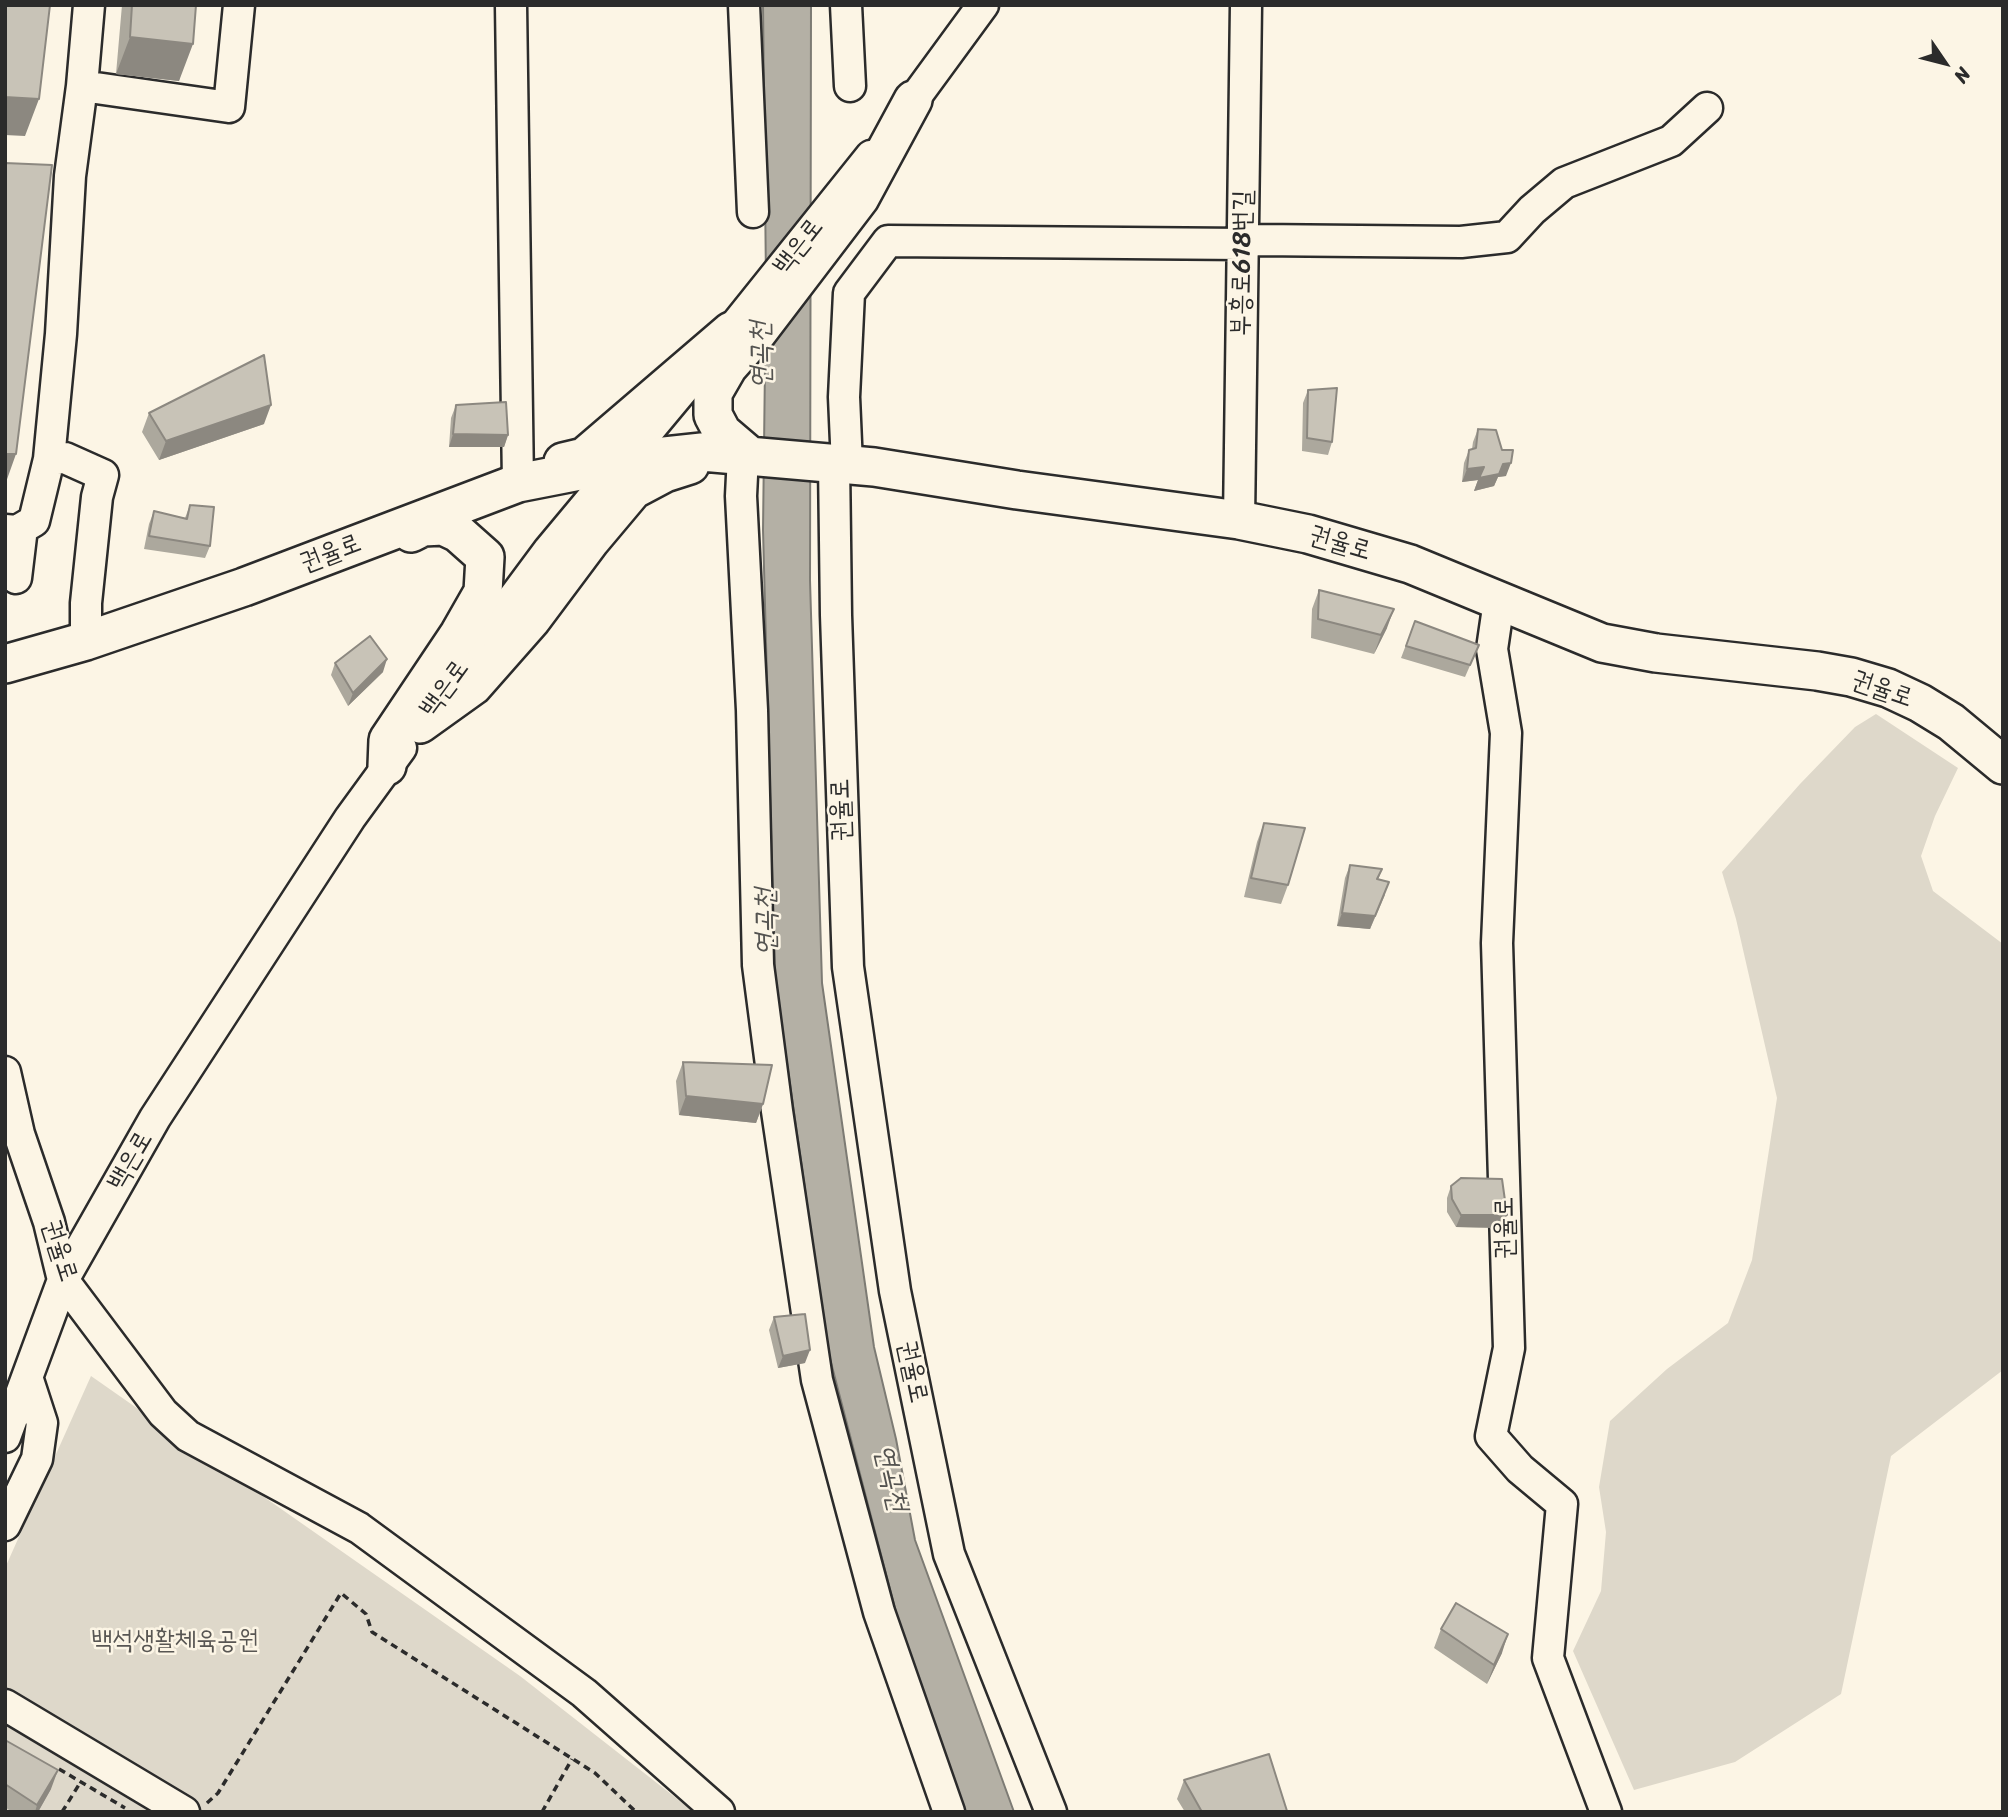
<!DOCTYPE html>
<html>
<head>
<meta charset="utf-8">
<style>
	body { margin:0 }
	#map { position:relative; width:2008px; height:1817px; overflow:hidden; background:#fcf5e5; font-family:Sriracha,sans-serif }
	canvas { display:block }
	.frame { position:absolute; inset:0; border:7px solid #2b2b2b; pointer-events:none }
	.north { position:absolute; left:1910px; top:28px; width:70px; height:70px; -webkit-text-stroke:5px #fcf5e5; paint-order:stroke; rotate:125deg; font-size:19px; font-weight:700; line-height:28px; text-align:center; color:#2b2b2b }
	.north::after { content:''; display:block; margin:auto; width:24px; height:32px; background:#2b2b2b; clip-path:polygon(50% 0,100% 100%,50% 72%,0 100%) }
</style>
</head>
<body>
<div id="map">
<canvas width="2008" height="1817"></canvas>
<div class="frame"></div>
<div class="north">N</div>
</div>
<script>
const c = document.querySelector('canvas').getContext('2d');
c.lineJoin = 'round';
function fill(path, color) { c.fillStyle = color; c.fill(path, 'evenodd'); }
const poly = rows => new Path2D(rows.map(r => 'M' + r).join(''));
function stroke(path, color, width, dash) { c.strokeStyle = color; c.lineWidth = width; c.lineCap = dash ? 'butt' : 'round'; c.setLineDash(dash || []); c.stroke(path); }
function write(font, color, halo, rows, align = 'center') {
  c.font = font + ' Sriracha,"Poor Story",sans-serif'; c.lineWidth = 5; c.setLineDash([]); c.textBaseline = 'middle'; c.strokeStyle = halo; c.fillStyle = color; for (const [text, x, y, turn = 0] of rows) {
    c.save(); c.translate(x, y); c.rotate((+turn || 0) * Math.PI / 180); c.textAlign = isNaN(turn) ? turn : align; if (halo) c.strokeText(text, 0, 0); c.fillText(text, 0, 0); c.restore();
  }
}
fill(poly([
	[1876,714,1958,768,1935,816,1921,856,1933,891,2003,944,2003,1370,1891,1456,1841,1694,1735,1762,1634,1790,1573,1651,1601,1591,1606,1532,1599,1487,1610,1421,1667,1369,1728,1323,1752,1260,1777,1098,1736,919,1722,872,1800,784,1855,727],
	[91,1376,520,1676,694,1812,5,1812,5,1568]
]), '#ded8ca');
const water = poly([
	[763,5,811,5,810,580,822,983,874,1347,896,1439,915,1540,1014,1812,964,1812,911,1670,828,1351,775,979,763,530,766,282,763,5]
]);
fill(water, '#b4b0a5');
stroke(water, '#7d7b74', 2);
const minor = poly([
	[511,5,518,483],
	[744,5,753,212],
	[846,5,850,86],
	[82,86,229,107,239,5],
	[901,117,983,5],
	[718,347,871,156],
	[743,455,741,496,752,710,758,965,777,1111,817,1380,879,1612,949,1812],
	[49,459,65,458,103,475,97,497,86,603,86,641],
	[834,463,836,615,848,967,895,1291,949,1554,1051,1812],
	[847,465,844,397,849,293,888,241,1244,244,1257,240,1461,242,1507,237,1532,210,1564,183,1671,141,1707,108],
	[1239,520,1246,5],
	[5,530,17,531,34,521,49,459,61,334,70,176,82,86,89,5],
	[16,578,22,528],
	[1499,601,1492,649,1506,733,1497,943,1509,1348,1491,1436,1520,1469,1562,1504,1548,1658,1606,1812],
	[431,709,549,550,684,388],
	[5,1072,19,1134,49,1222,63,1280,163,1413,188,1436,359,1528,584,1693,719,1812],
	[5,1437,63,1280,155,1118,350,818,401,748],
	[5,1525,37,1459,42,1423,28,1380],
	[5,1705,184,1812]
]);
const major = poly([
	[749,455,722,432,713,415,713,393,728,367,751,341,860,198,913,100],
	[563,462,584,457,731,331],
	[5,664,86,641,244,587,518,483,646,458,702,452,874,467,1017,490,1239,520,1308,534,1410,564,1602,643,1656,653,1817,671,1851,677,1888,688,1920,703,1951,722,2003,765],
	[420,724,473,686,532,619,591,540,633,490,665,473,690,465],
	[387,766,388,740,459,634,483,592,485,557,458,533,443,526,423,527,411,533]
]);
stroke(minor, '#2b2b2b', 35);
stroke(major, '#2b2b2b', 42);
stroke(poly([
	[59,1769,125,1808],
	[207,1803,218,1793,341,1593,366,1614,372,1632,595,1773,636,1812],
	[62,1812,80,1783],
	[542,1812,572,1759]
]), '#2b2b2b', 3.5, [7, 5]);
stroke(minor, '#fcf5e5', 30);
stroke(major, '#fcf5e5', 37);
fill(poly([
	[122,5,196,5,179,81,116,74],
	[1308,390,1332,442,1328,455,1302,451,1303,403],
	[456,405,508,435,504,447,449,447,451,418],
	[149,413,264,424,159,460,142,432],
	[1478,429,1506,476,1498,477,1494,486,1474,491,1478,480,1462,482,1464,463,1469,450,1472,449,1473,442],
	[190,505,210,546,205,558,144,549,149,524,154,511,185,518],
	[1319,590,1387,628,1374,654,1311,638,1312,609],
	[1415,621,1479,645,1465,677,1401,658],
	[335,663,383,672,348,706,331,675],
	[1264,823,1288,885,1281,904,1244,897,1257,842],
	[1350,865,1382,869,1378,880,1385,895,1370,929,1337,926,1345,878],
	[683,1062,763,1104,756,1123,679,1115,676,1081],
	[1451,1186,1502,1228,1456,1227,1447,1212,1447,1198],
	[774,1317,805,1363,778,1368,769,1330],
	[1441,1629,1502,1653,1487,1684,1434,1648],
	[5,1740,51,1789,38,1812,12,1812,5,1807],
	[1184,1780,1287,1811,1286,1812,1185,1812,1177,1799]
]), '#aca89d');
fill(poly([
	[130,37,193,44,179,81,116,74],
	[5,97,39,99,25,136,5,135],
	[271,405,264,424,159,460,166,441],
	[453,434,508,435,504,447,449,447],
	[5,454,16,454,5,485],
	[1511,463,1506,476,1498,477,1494,486,1474,491,1478,480,1462,482,1467,469],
	[1394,609,1387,628,1374,654,1381,635],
	[387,659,383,672,348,706,353,693],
	[1389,882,1370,929,1337,926,1342,913],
	[686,1096,763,1104,756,1123,679,1115],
	[1461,1215,1507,1215,1502,1228,1456,1227],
	[810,1350,805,1363,778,1368,783,1356],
	[1508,1634,1502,1653,1487,1684,1494,1665],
	[58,1770,51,1789,38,1812,35,1812,37,1805]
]), '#8c8880');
const building = poly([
	[5,5,50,5,39,99,5,97,5,5],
	[132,5,196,5,193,44,130,37,132,5],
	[5,163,52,165,16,454,5,454,5,163],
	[264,355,271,405,166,441,149,413,264,355],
	[1337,388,1332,442,1307,438,1308,390,1337,388],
	[506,402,508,435,453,434,456,405,506,402],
	[1478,429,1496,430,1502,450,1513,450,1511,463,1503,464,1499,474,1479,478,1484,467,1467,469,1469,450,1476,448,1478,429],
	[190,505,214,507,210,546,149,536,154,511,187,519,190,505],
	[1319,590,1394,609,1381,635,1318,619,1319,590],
	[1415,621,1479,645,1470,665,1406,646,1415,621],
	[370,636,387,659,353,693,335,663,370,636],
	[1264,823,1305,828,1288,885,1251,878,1264,823],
	[1350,865,1382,869,1377,879,1389,882,1375,916,1342,913,1350,865],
	[683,1062,772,1065,763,1104,686,1096,683,1062],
	[1461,1178,1502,1179,1507,1215,1461,1215,1452,1199,1451,1186,1461,1178],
	[805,1314,810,1350,783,1356,774,1317,805,1314],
	[1456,1603,1508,1634,1494,1665,1441,1629,1456,1603],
	[5,1740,58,1770,37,1805,5,1784,5,1740],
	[1269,1754,1287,1811,1283,1812,1202,1812,1184,1780,1269,1754]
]);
fill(building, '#c8c3b7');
stroke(building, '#8c8880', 2);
write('26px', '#2b2b2b', '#fcf5e5', [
	["백은로",799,247,-52],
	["부흥로618번길",1243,263,-89],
	["권율로",1340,544,16],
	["권율로",331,554,-21],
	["백은로",445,689,-54],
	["권율로",1882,690,19],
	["권율로",842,810,-92],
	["백은로",131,1161,-60],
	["권율로",1506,1228,-91],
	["권율로",59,1251,72],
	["권율로",912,1372,78]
]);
write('26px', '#585653', '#fcf5e5', [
	["백석생활체육공원",175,1641]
]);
write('italic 28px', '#545350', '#fcf5e5', [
	["연곡천",762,355,-91],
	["연곡천",767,922,-91],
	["연곡천",890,1478,77]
]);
</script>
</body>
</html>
